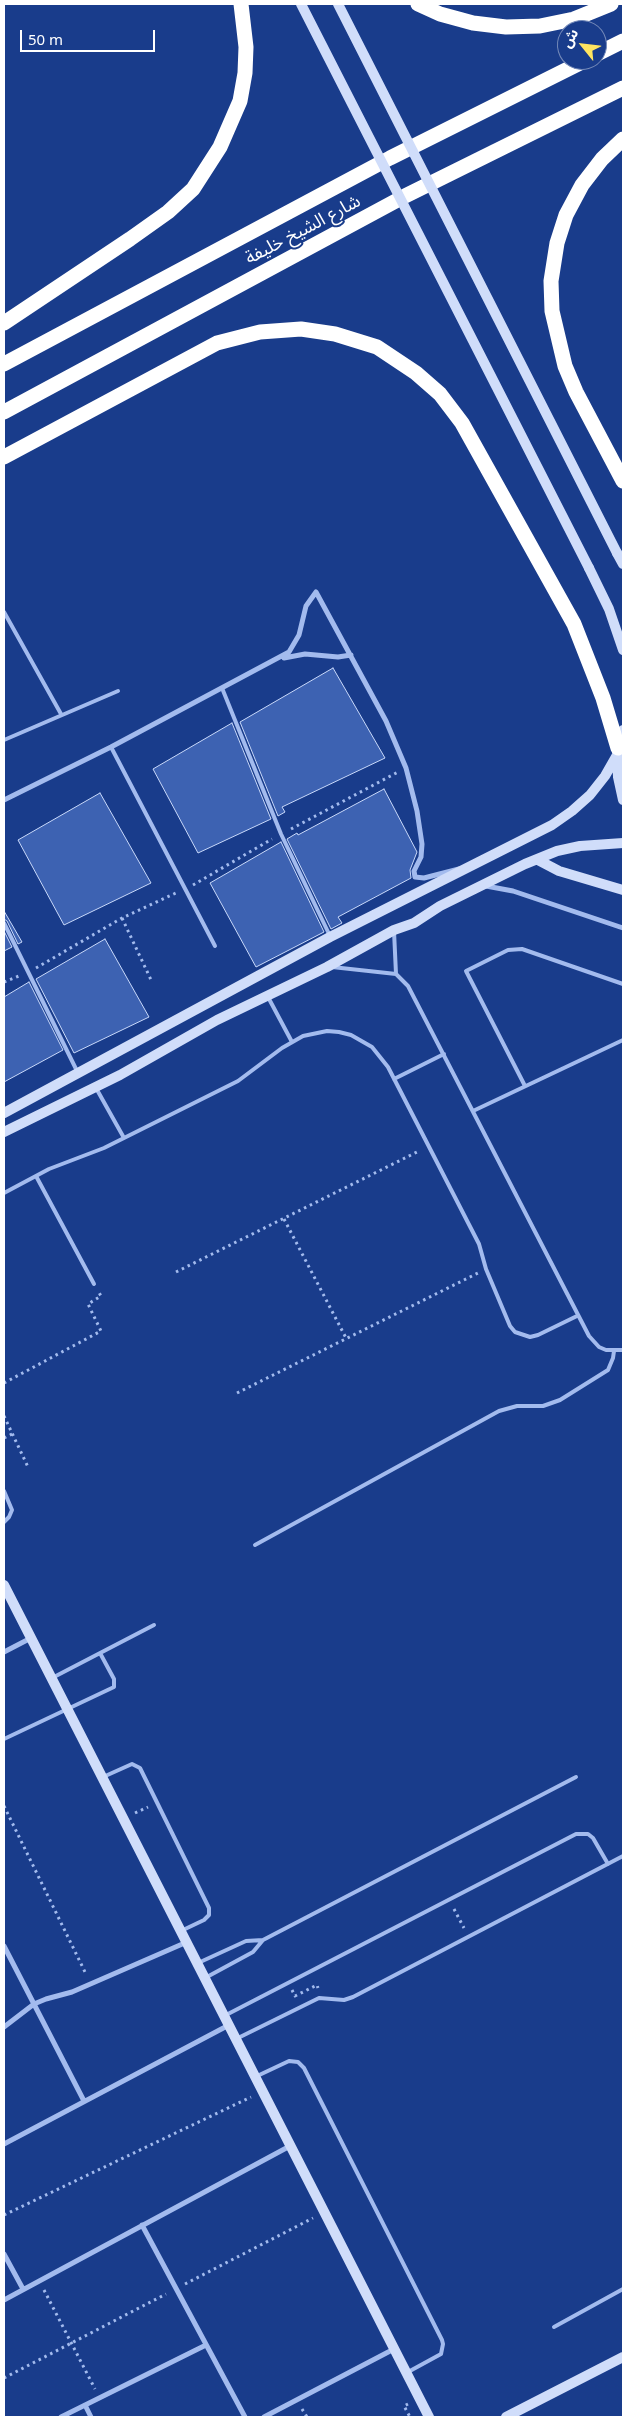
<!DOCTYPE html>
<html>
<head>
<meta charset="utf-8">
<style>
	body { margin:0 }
	#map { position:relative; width:627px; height:2421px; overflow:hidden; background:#193c8b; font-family:"Noto Sans","Noto Sans Arabic",sans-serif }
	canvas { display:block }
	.frame { position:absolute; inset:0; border:5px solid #fff; pointer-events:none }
	.north { position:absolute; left:557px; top:20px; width:50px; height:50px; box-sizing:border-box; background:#193c8b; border:1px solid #758ab9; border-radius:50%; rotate:299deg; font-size:14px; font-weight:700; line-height:20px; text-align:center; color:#fff }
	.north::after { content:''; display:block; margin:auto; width:18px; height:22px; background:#ffe560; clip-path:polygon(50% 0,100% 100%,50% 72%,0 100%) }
	.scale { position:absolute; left:20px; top:30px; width:135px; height:22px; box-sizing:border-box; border:2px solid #fff; border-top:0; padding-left:6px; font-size:15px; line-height:18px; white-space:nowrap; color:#fff; -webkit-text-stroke:4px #193c8b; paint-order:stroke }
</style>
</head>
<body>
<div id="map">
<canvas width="627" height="2421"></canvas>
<div class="frame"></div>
<div class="north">ش</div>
<div class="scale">50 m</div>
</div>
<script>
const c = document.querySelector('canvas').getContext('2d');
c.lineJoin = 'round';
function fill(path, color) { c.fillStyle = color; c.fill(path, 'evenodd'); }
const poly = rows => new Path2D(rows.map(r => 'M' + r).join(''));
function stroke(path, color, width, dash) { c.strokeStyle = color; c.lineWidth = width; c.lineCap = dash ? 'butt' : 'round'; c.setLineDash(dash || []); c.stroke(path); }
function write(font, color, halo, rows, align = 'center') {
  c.font = font + ' "Noto Sans","Noto Sans Arabic",sans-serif'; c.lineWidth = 4; c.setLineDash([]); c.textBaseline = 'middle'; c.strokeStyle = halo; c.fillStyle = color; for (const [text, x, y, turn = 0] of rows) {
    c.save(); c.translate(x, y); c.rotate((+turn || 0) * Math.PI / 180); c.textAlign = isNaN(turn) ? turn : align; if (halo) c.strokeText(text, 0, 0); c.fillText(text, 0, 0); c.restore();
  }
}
const building = poly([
	[333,668,385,758,282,807,285,812,278,816,240,722,333,668],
	[232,723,271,819,198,853,153,769,232,723],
	[384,789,417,852,410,870,411,878,338,917,342,923,331,929,287,839,297,833,298,835,384,789],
	[100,793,151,883,64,925,18,840,100,793],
	[281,842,324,932,256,967,210,883,281,842],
	[4,911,22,942,18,944,7,921,4,919,4,911],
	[4,931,12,947,4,951,4,931],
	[105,939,149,1017,74,1053,36,979,105,939],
	[29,982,63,1050,4,1082,4,997,29,982]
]);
fill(building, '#3d62b2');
stroke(building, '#c9d9fa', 1);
stroke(poly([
	[291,829,398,772],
	[193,885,272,839],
	[122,918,152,982],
	[36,968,122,918,176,893],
	[4,982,19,976],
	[284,1219,346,1338],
	[176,1272,419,1151],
	[4,1383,101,1331,88,1304,101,1296,98,1291],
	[237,1393,478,1273],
	[4,1416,28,1467],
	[4,1438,12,1434],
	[4,1806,86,1974],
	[135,1813,148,1807],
	[454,1909,464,1928],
	[292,1990,295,1996,317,1985,318,1988],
	[4,2215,251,2097],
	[185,2284,313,2218],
	[44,2290,95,2389],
	[4,2378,166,2294],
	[408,2404,404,2406,410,2417],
	[302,2409,307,2417]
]), '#a3bbee', 3, [2.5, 4]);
stroke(poly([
	[4,612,61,714],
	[222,688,281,834,330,936],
	[4,740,118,691],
	[111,747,215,946],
	[4,923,77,1071],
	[394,931,396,974],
	[332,967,396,974,408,986,589,1336,599,1347,606,1350,623,1350],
	[268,997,292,1042],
	[394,1079,444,1054],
	[525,1086,466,971,508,950,522,949,623,984],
	[96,1088,124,1138],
	[473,1111,623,1040],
	[36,1176,94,1284],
	[4,1193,49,1169,104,1148,238,1081,282,1048,303,1036,327,1031,339,1032,351,1035,372,1047,388,1067,479,1244,486,1269,510,1326,515,1332,530,1337,538,1335,577,1316],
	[4,1491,12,1510,9,1517,4,1522],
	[255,1545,499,1411,517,1406,543,1406,560,1400,608,1370,613,1358,614,1351],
	[52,1678,154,1625],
	[4,1739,114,1687,114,1679,100,1653],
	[103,1777,132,1764,140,1768,209,1908,209,1915,204,1920,183,1930],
	[198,1963,246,1941,263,1940],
	[205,1978,253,1952,263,1940,576,1777],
	[226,2015,576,1834,588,1834,593,1838,608,1864],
	[238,2038,319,1998,344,2000,353,1997,623,1856],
	[255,2077,289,2061,298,2062,304,2068,442,2340,443,2344,441,2354,408,2372],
	[554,2327,623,2289]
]), '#a3bbee', 4);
stroke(poly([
	[284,658,305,654,338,657,351,655],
	[4,800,111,747,289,652,299,635,306,606,316,592,386,721,406,768,417,811,422,844,421,857,414,871,415,877,424,878,459,869],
	[486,886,513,891,623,928],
	[4,1652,31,1638],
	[4,1946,84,2101],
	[4,2027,34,2004,46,1999,72,1992,187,1942],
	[4,2144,229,2025],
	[142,2225,245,2417],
	[4,2254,23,2289],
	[4,2300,290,2146],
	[85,2405,91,2417],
	[61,2417,206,2345],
	[264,2417,394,2349]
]), '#a3bbee', 5);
stroke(poly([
	[617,553,623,564],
	[589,568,609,609,623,650],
	[623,730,617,755,618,777,623,800],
	[538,860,559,871,623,890],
	[4,1113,330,937,552,825,572,811,590,795,605,776,617,755],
	[4,1132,120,1075,217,1020,327,967,394,930,414,923,440,906,525,864,557,851,580,846,623,843],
	[4,1585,429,2417],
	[506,2417,623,2357]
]), '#d0ddfa', 10);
stroke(poly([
	[418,4,440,14,473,23,506,27,540,26,574,19,611,4],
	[597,54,623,41],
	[623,139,602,159,582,185,566,215,557,243,551,281,552,311,565,366,576,392,623,481],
	[4,323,130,239,168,212,193,189,220,147,240,101,245,73,246,47,241,4],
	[4,364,390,158,586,60],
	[4,412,405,196,623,88],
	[4,457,217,343,260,332,301,329,335,334,377,347,416,373,440,394,462,423,574,624,603,698,618,748]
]), '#fff', 15);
stroke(poly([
	[301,4,589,568],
	[338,4,617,553]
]), '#d0ddfa', 10);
write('18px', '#fff', '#193c8b', [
	["شارع الشيخ خليفة",303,230,-28]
]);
</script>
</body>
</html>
